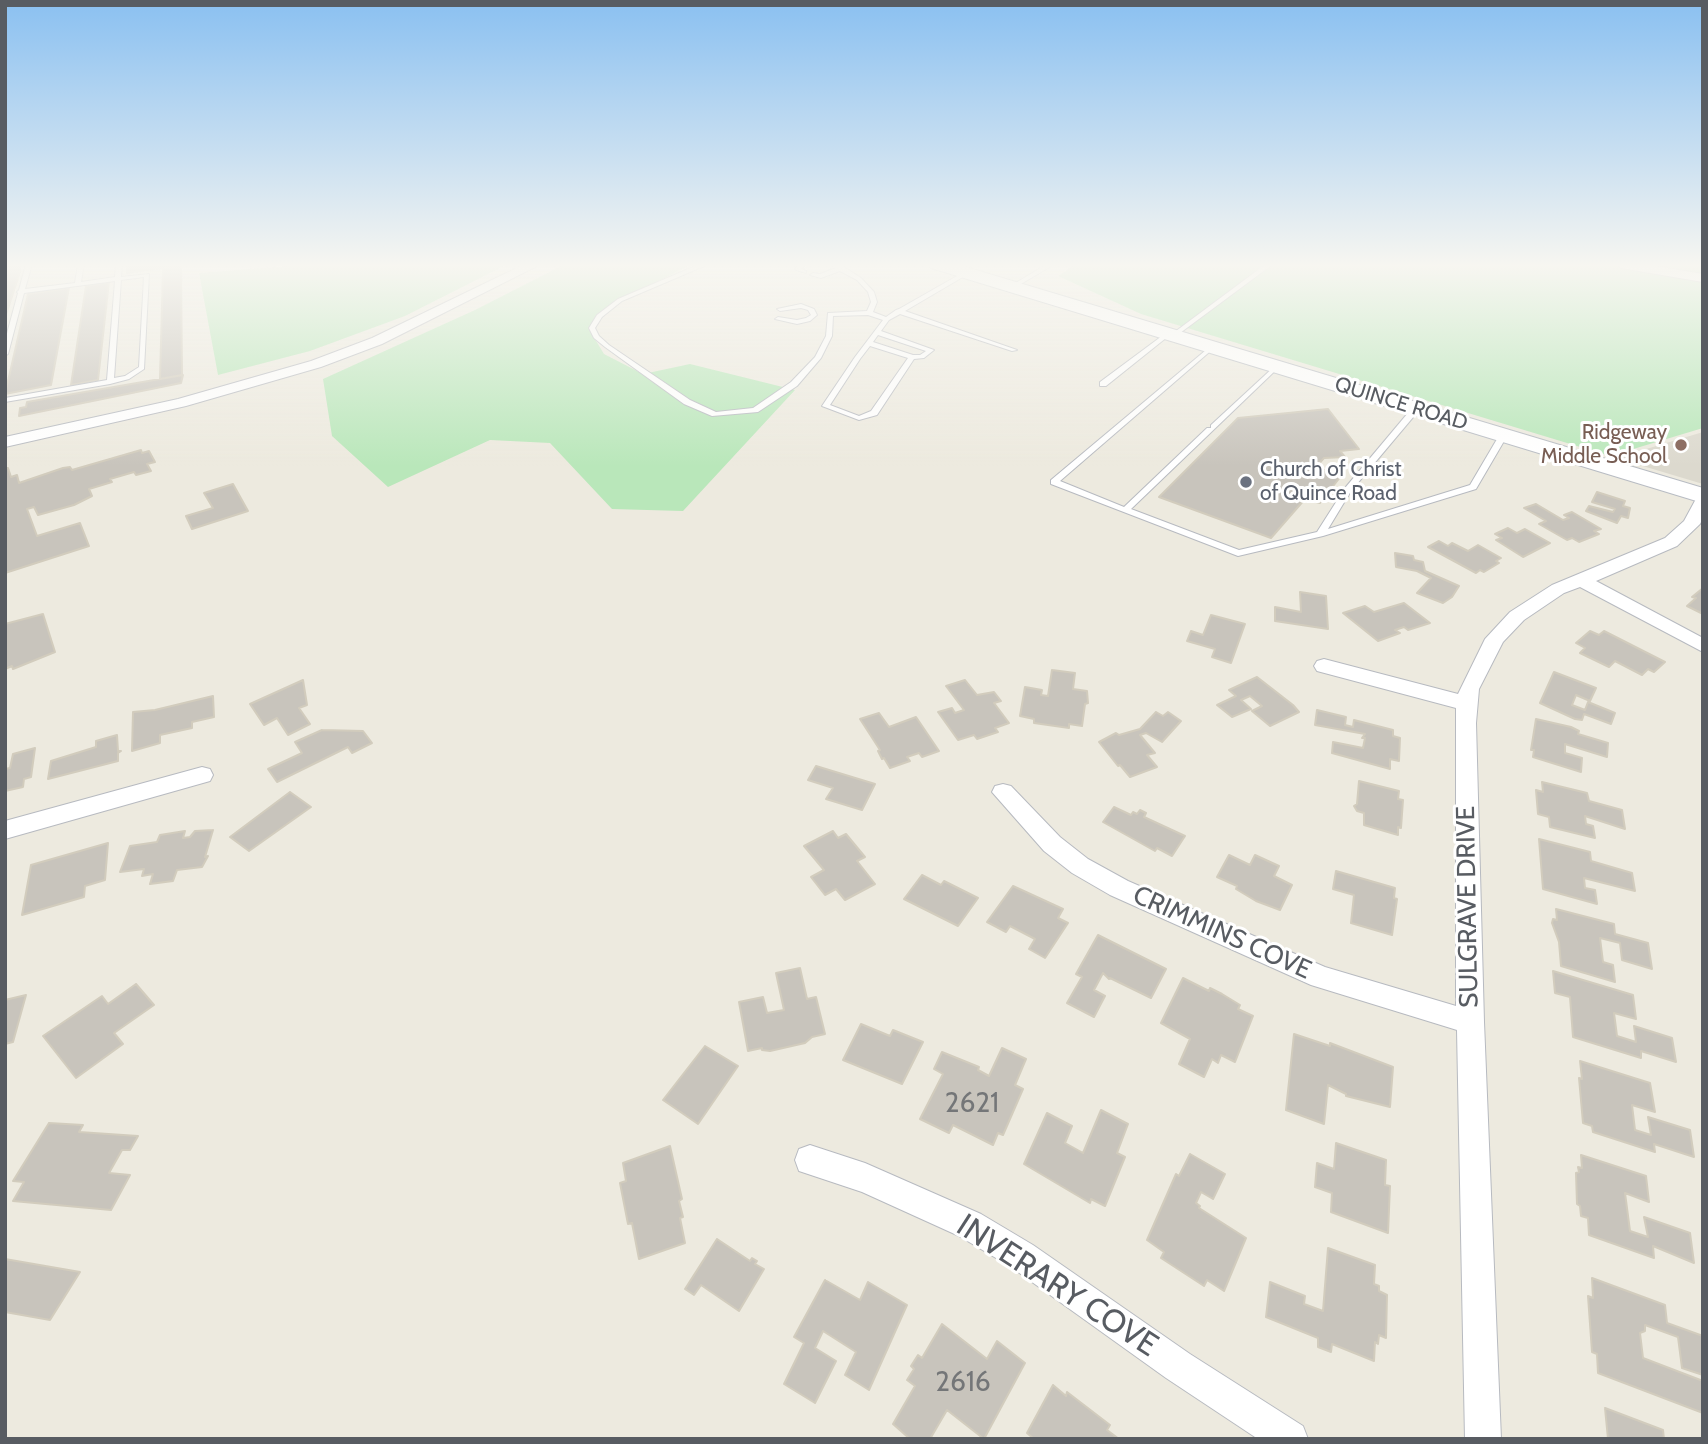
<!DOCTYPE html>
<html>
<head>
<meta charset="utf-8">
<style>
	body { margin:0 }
	#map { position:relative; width:1708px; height:1444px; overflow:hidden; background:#edeadf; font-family:Cabin,sans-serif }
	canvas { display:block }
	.frame { position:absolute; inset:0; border:7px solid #585c62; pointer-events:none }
</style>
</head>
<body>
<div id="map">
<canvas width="1708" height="1444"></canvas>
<div class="frame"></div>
</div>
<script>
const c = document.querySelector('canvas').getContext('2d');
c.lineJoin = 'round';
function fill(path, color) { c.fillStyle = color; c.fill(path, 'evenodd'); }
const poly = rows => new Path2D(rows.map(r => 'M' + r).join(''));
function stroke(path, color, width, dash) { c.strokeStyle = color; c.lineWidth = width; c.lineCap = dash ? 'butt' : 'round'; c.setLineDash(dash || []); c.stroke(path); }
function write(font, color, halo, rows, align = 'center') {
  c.font = font + ' Cabin,sans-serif'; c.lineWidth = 6; c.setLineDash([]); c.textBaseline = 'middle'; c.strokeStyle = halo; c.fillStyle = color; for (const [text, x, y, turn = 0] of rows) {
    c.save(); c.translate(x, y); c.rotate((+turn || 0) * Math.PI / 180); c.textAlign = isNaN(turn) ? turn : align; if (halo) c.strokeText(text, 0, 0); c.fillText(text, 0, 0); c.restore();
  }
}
fill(poly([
	[1703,432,1703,484,1616,458]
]), '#dcd9ce');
fill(poly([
	[313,264,508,264,405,316,310,351,218,375,199,273],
	[565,264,692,264,614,304,593,329,595,339,604,354,643,374,690,364,795,390,683,511,612,509,550,443,490,440,388,487,332,436,323,379,475,310],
	[1076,264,1703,264,1703,428,1610,456,1141,314,1058,276]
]), '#b9e7ba');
const building = poly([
	[9,264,20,264,20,272,5,318,5,274,9,264],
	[127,264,182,264,182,265,127,273,127,264],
	[181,265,182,375,160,379,163,268,181,265],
	[109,282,98,380,71,385,86,286,109,282],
	[69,288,51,385,5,394,28,294,69,288],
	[183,375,181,383,19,416,20,408,26,407,27,402,183,375],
	[1328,409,1359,449,1340,451,1345,457,1324,458,1316,467,1341,476,1320,503,1305,499,1271,538,1159,497,1238,418,1328,409],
	[141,450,142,453,149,451,155,462,147,464,151,471,136,475,134,472,110,479,112,482,89,489,92,496,74,505,38,515,34,507,27,509,37,536,80,523,89,546,5,573,5,468,8,468,11,477,17,475,19,483,63,468,70,467,72,470,141,450],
	[233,484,248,511,192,529,186,516,213,508,204,493,233,484],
	[1597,492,1625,501,1623,506,1630,508,1628,518,1621,516,1617,523,1586,511,1589,506,1613,512,1615,509,1592,502,1597,492],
	[1536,504,1563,520,1569,518,1564,515,1572,512,1601,529,1594,531,1599,534,1579,542,1572,538,1567,540,1539,524,1546,521,1524,508,1536,504],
	[1508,528,1517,533,1525,529,1550,543,1523,557,1496,540,1502,538,1495,534,1508,528],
	[1439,541,1448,546,1452,543,1468,551,1478,545,1501,558,1496,561,1499,563,1484,572,1480,570,1476,573,1428,547,1439,541],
	[1395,553,1413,556,1414,560,1423,562,1425,571,1459,586,1452,597,1443,603,1417,593,1431,578,1417,571,1396,567,1395,553],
	[1703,588,1703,614,1687,606,1696,598,1692,597,1703,588],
	[1300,592,1326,596,1328,629,1275,621,1275,607,1301,612,1300,592],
	[1404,603,1430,623,1408,630,1404,627,1395,630,1400,633,1378,641,1343,613,1365,606,1374,612,1404,603],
	[43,614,55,652,13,669,12,666,5,669,5,624,43,614],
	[1211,615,1245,624,1231,663,1212,657,1215,649,1187,641,1191,631,1203,635,1211,615],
	[1590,631,1599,635,1604,631,1665,662,1654,672,1648,669,1642,675,1615,661,1609,667,1580,653,1585,648,1576,643,1590,631],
	[1052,670,1075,673,1073,689,1087,691,1088,703,1085,704,1082,726,1069,724,1069,728,1034,723,1034,719,1020,716,1025,687,1042,690,1041,695,1048,696,1052,670],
	[1554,672,1596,688,1590,701,1576,695,1572,705,1585,710,1588,702,1615,713,1611,724,1584,714,1582,720,1575,719,1540,703,1554,672],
	[1257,677,1293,705,1299,712,1270,726,1252,711,1262,706,1250,696,1241,700,1251,709,1232,717,1217,705,1236,696,1229,690,1257,677],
	[303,680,307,705,299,708,310,724,288,735,277,718,264,725,250,704,303,680],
	[965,680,977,695,994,692,1001,701,994,703,1009,723,995,728,998,732,977,739,974,735,958,740,938,712,952,708,955,713,964,710,946,686,965,680],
	[213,696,214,717,192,722,192,728,160,735,160,743,132,751,133,712,155,710,213,696],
	[1317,710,1346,717,1345,725,1353,727,1354,720,1393,730,1393,736,1400,738,1399,761,1390,759,1390,769,1332,753,1333,742,1363,748,1365,738,1362,738,1365,734,1315,725,1317,710],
	[1156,712,1163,716,1168,712,1181,721,1162,742,1146,733,1140,735,1155,753,1147,755,1157,767,1130,777,1120,765,1118,766,1099,742,1116,733,1119,735,1140,729,1156,712],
	[879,713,889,727,916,717,939,751,922,757,919,753,907,757,910,761,890,768,884,758,882,759,878,751,880,750,860,719,879,713],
	[1536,719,1571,727,1579,731,1578,734,1608,743,1607,757,1565,744,1565,753,1582,758,1581,772,1533,757,1534,750,1531,750,1536,719],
	[322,730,363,731,372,743,352,753,348,747,277,782,268,769,302,753,295,742,322,730],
	[117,735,118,751,121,751,118,753,118,761,48,779,51,761,96,747,96,741,117,735],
	[35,748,31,777,24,779,23,787,5,791,5,769,10,768,13,754,35,748],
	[816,766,875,784,862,810,826,799,833,788,808,780,816,766],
	[1359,781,1399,791,1398,799,1403,800,1401,828,1398,827,1398,835,1364,825,1364,813,1357,811,1354,806,1357,804,1359,781],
	[1542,782,1587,793,1589,801,1622,810,1625,829,1585,816,1586,824,1593,826,1595,838,1550,827,1549,817,1538,814,1536,790,1543,792,1542,782],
	[290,792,311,807,249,851,230,837,290,792],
	[1114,807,1131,815,1133,812,1137,814,1140,810,1146,813,1144,817,1185,836,1172,856,1157,848,1155,851,1103,822,1114,807],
	[213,830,205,857,208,856,202,867,177,870,173,881,150,884,153,874,142,876,144,869,120,872,130,846,157,842,160,835,185,831,183,838,190,837,195,831,213,830],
	[833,831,838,838,846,834,865,857,857,861,875,884,845,900,836,889,825,895,811,877,824,870,804,846,833,831],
	[1539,839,1590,852,1591,861,1632,873,1635,891,1584,878,1585,888,1595,890,1597,904,1543,889,1539,839],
	[108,843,105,880,85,886,84,897,22,915,31,865,108,843],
	[1229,855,1250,865,1255,855,1279,866,1274,876,1292,885,1280,910,1256,901,1236,889,1237,886,1217,877,1229,855],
	[1336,871,1395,888,1394,898,1397,899,1392,935,1351,923,1354,895,1333,889,1336,871],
	[922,875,941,885,944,881,978,898,958,926,904,899,922,875],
	[1013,886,1063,909,1058,918,1068,923,1045,958,1029,949,1035,939,1010,926,1006,932,987,922,1013,886],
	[1556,909,1614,924,1615,934,1648,943,1652,969,1622,960,1620,943,1600,938,1603,962,1613,965,1615,982,1561,966,1559,942,1552,923,1553,919,1557,920,1556,909],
	[1098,935,1166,969,1151,998,1110,978,1109,979,1103,973,1094,990,1105,996,1094,1017,1067,1003,1082,977,1076,974,1098,935],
	[800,968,807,999,816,997,825,1034,812,1037,805,1043,770,1051,762,1050,762,1048,748,1051,739,1002,763,997,767,1013,784,1010,776,973,800,968],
	[1553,971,1633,995,1636,1019,1614,1013,1617,1036,1636,1042,1634,1026,1672,1038,1676,1062,1641,1051,1641,1058,1573,1037,1570,997,1555,993,1553,971],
	[1183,978,1209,991,1210,988,1222,994,1240,1005,1238,1009,1253,1016,1235,1062,1221,1055,1218,1063,1212,1059,1204,1077,1179,1064,1190,1039,1161,1023,1183,978],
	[136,984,154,1005,114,1033,123,1044,76,1078,43,1036,102,996,108,1004,136,984],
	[26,995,13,1042,5,1044,5,1000,26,995],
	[861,1024,890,1036,893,1030,923,1042,902,1084,843,1060,861,1024],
	[1294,1034,1330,1046,1330,1043,1393,1067,1390,1107,1346,1096,1346,1094,1328,1085,1324,1124,1286,1110,1294,1034],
	[705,1046,738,1066,698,1124,663,1100,705,1046],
	[1002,1048,1026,1059,1015,1085,1023,1089,1003,1135,998,1133,993,1145,953,1125,949,1133,920,1119,943,1074,934,1069,942,1052,979,1067,978,1070,989,1076,1002,1048],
	[1580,1061,1650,1083,1655,1112,1632,1105,1635,1130,1651,1135,1648,1117,1690,1130,1694,1157,1654,1144,1655,1152,1593,1132,1592,1126,1583,1123,1579,1078,1582,1079,1580,1061],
	[1101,1110,1128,1124,1117,1153,1125,1157,1105,1206,1091,1199,1090,1203,1024,1164,1047,1113,1072,1126,1065,1143,1083,1153,1101,1110],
	[49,1123,83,1125,79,1132,138,1136,130,1150,122,1150,109,1173,130,1175,111,1210,13,1201,24,1182,13,1181,49,1123],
	[1336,1143,1386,1160,1385,1185,1390,1186,1388,1233,1331,1212,1332,1193,1315,1187,1317,1163,1334,1169,1336,1143],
	[670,1146,682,1199,679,1201,683,1217,680,1218,685,1243,639,1259,632,1223,628,1224,620,1183,626,1181,623,1163,670,1146],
	[1190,1154,1225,1174,1213,1199,1201,1192,1196,1203,1200,1206,1199,1208,1246,1238,1224,1291,1207,1280,1204,1286,1161,1258,1164,1252,1147,1240,1176,1174,1179,1176,1190,1154],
	[1581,1155,1646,1176,1649,1202,1625,1193,1630,1231,1648,1237,1644,1217,1690,1233,1694,1263,1653,1246,1654,1258,1589,1235,1588,1218,1581,1216,1580,1206,1577,1204,1576,1173,1579,1172,1578,1167,1582,1168,1581,1155],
	[717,1239,750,1261,752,1258,757,1261,755,1264,764,1269,739,1311,701,1285,694,1295,685,1289,717,1239],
	[1328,1248,1375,1265,1374,1284,1379,1286,1379,1291,1387,1295,1386,1338,1379,1335,1378,1344,1375,1342,1374,1361,1332,1344,1331,1352,1318,1347,1318,1338,1266,1317,1270,1282,1305,1296,1304,1304,1323,1311,1328,1248],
	[5,1259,80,1272,50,1320,5,1312,5,1259],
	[1592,1278,1665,1305,1667,1323,1703,1336,1703,1375,1682,1368,1678,1337,1645,1325,1645,1331,1640,1333,1643,1358,1703,1381,1703,1413,1598,1373,1597,1354,1592,1352,1588,1296,1593,1298,1592,1278],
	[825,1280,860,1300,868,1282,907,1305,869,1390,845,1375,856,1352,823,1331,815,1348,836,1361,815,1403,784,1384,804,1343,794,1337,825,1280],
	[942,1324,987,1359,997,1341,1025,1363,984,1439,947,1410,930,1439,910,1439,893,1424,915,1386,907,1380,914,1369,911,1366,918,1355,922,1358,942,1324],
	[1053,1385,1066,1396,1067,1392,1110,1425,1107,1430,1119,1439,1034,1439,1027,1433,1053,1385],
	[1605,1408,1663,1430,1664,1439,1608,1439,1605,1408]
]);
fill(building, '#c8c4bc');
stroke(building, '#d2ccbd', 2);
const lane = poly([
	[26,264,32,264,25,289,75,283,78,264,84,264,81,282,115,277,116,264,122,264,121,277,149,274,144,369,129,379,110,384,5,402,5,398,107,380,115,281,24,293,8,354,5,356,5,341,18,293,17,292,19,290,26,264],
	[144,277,139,367,125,376,114,378,121,280,144,277],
	[700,264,709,264,622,301,602,317,595,328,599,336,609,345,690,400,716,412,753,408,791,382,815,357,826,336,828,313,867,311,871,302,868,292,857,280,840,271,821,278,810,275,813,273,820,274,836,268,830,264,838,264,844,267,861,278,874,292,877,302,873,312,886,317,896,310,899,309,964,272,968,272,968,274,905,311,1017,350,1012,351,900,314,889,320,881,331,934,350,924,358,914,359,877,415,859,420,822,406,855,357,883,320,868,315,833,316,832,336,821,358,797,386,758,412,712,416,684,404,605,347,594,338,589,328,597,315,618,299,700,264],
	[878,335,926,351,920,355,913,355,873,342,878,335],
	[870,346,908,358,871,411,859,416,830,405,860,359,870,346],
	[799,264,806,264,802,269,806,271,806,273,796,270,795,269,799,264],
	[1047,264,1055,264,1014,288,1009,287,1047,264],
	[1266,264,1273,264,1176,336,1172,336,1172,334,1266,264],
	[801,304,814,309,817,315,810,321,797,324,775,319,778,317,797,320,806,318,811,315,808,310,801,308,780,311,777,309,801,304],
	[1166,333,1171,334,1106,386,1100,386,1100,382,1166,333],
	[1212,345,1214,346,1214,348,1060,481,1124,507,1207,428,1211,428,1211,425,1276,365,1278,366,1278,368,1131,509,1239,550,1317,532,1345,488,1413,407,1420,409,1351,491,1328,529,1470,485,1500,434,1507,436,1476,489,1323,536,1238,556,1051,484,1051,480,1212,345]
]);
const street = poly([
	[525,264,541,264,382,344,321,367,186,406,5,447,5,437,178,399,311,361,372,338,525,264],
	[1615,264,1643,264,1703,274,1703,282,1621,268,1615,264],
	[1703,496,1703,518,1700,524,1677,546,1596,581,1703,638,1703,652,1580,587,1564,593,1524,620,1503,642,1479,689,1476,723,1484,1022,1501,1439,1465,1439,1457,1030,1311,985,1110,895,1072,873,1044,851,992,792,995,786,1003,784,1011,786,1060,837,1088,859,1128,881,1325,967,1456,1006,1456,708,1317,671,1314,666,1317,661,1324,659,1458,694,1485,639,1510,612,1552,585,1665,538,1684,521,1697,497,1703,496],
	[202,767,210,769,213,775,210,781,5,839,5,821,202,767],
	[810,1145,865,1163,981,1214,1033,1245,1190,1354,1303,1426,1308,1439,1258,1439,1166,1378,1011,1267,959,1236,862,1192,799,1171,795,1160,799,1149,810,1145]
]);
const secondary = poly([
	[929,264,956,264,1703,488,1703,503,931,268,929,264]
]);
stroke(lane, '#b7bac0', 2);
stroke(street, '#b7bac0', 2);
stroke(secondary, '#b8bcc3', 2);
fill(lane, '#fff');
fill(street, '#fff');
fill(secondary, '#fff');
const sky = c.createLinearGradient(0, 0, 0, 466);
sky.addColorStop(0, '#8ac0f1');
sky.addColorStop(0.57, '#f7f6f1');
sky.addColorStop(1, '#f7f6f100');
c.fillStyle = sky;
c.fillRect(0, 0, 1708, 466);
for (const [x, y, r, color] of [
	[1681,445,7,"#8d6e63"],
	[1246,482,7,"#6b7280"]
]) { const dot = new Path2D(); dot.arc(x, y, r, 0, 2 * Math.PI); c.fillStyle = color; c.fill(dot); stroke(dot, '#fff', 2.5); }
write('21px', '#585c62', '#fff', [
	["QUINCE ROAD",1401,404,17]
]);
write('21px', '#785e54', '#fff', [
	["Ridgeway",1667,433],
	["Middle School",1667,457]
], 'right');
write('21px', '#5b616d', '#fff', [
	["Church of Christ",1260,470],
	["of Quince Road",1260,494]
], 'left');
write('26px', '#585c62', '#fff', [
	["SULGRAVE DRIVE",1468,907,-91],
	["CRIMMINS COVE",1222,933,24]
]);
write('28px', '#747678', null, [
	["2621",972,1104],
	["2616",963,1383]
]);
write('32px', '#585c62', '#fff', [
	["INVERARY COVE",1057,1286,33]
]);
</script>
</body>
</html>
